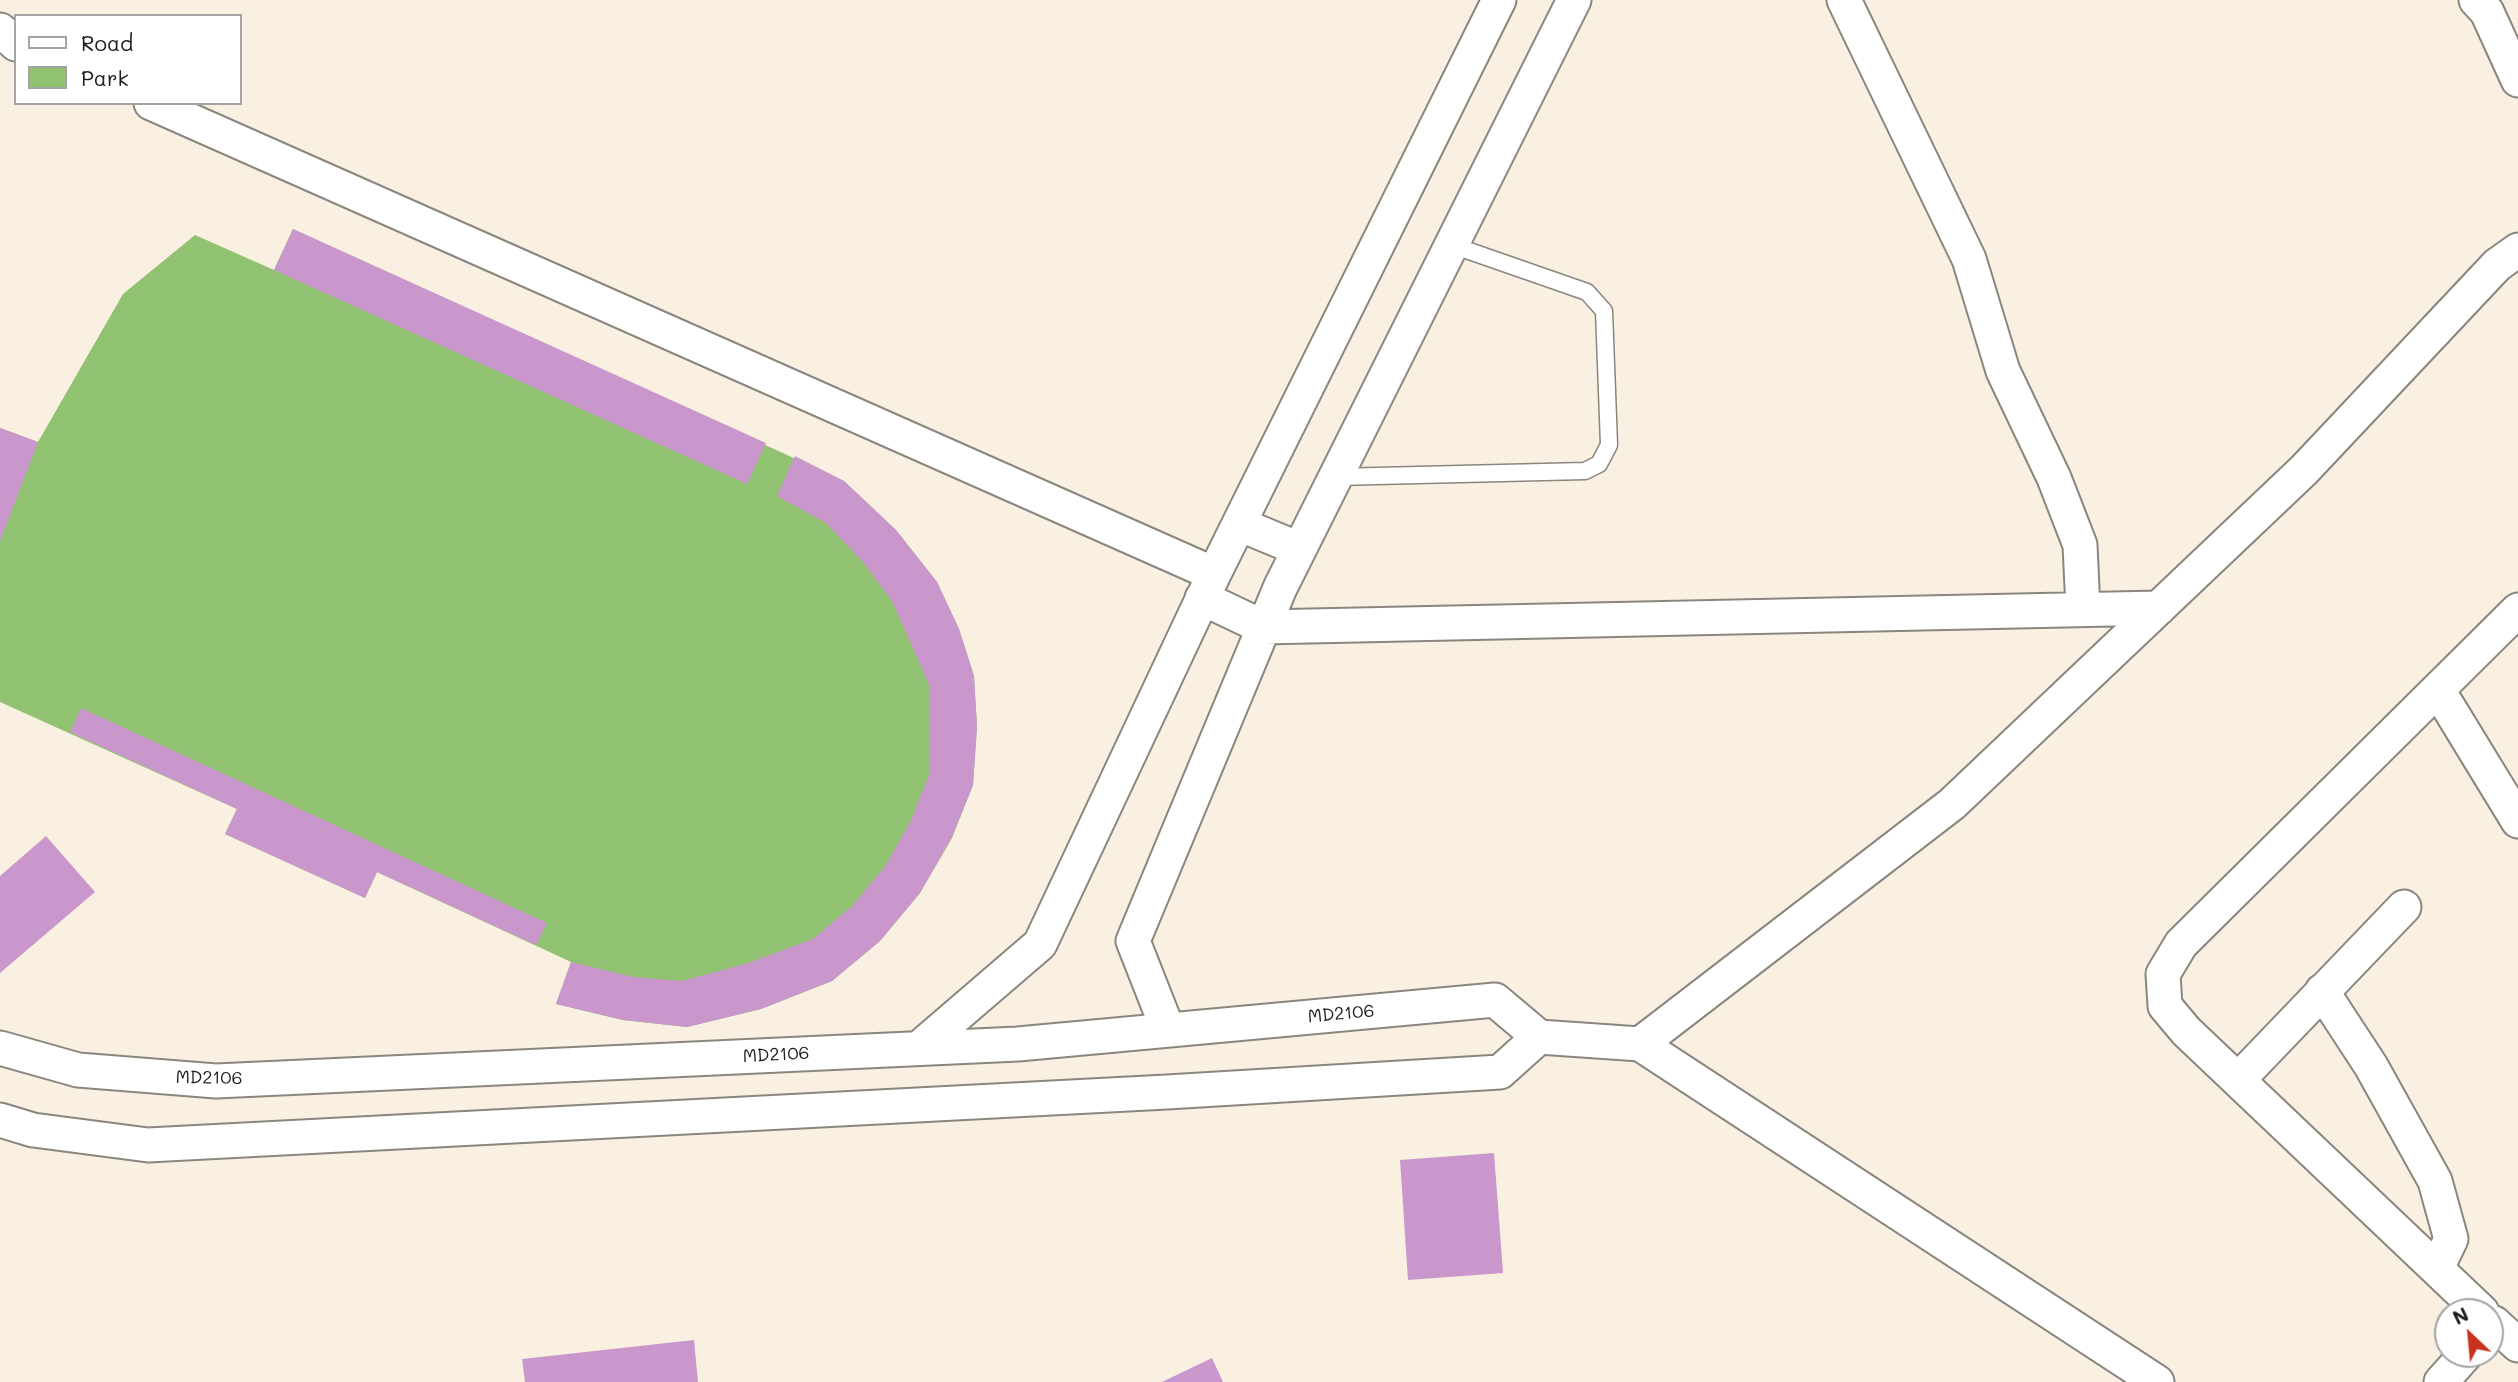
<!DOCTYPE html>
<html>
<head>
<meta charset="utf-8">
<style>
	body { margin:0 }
	#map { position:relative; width:2518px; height:1382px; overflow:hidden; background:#f9f0e1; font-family:Mali,sans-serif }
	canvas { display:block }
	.legend { position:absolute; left:14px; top:14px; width:228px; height:91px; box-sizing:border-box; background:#fff; border:2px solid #a4a4a4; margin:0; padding:9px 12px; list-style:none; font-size:21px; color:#1c1c1c }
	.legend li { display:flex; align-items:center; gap:14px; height:35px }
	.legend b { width:35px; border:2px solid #a4a4a4 }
	.north { position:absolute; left:2434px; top:1298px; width:70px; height:70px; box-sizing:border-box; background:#fff; border:2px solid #a4a4a4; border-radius:50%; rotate:334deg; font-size:19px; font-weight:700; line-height:28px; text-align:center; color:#1c1c1c }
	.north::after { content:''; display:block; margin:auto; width:24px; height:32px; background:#c8321e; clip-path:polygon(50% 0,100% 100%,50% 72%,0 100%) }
</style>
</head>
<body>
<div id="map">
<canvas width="2518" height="1382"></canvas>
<ul class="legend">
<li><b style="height:9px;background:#fff"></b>Road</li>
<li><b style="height:19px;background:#91c272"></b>Park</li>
</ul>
<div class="north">N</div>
</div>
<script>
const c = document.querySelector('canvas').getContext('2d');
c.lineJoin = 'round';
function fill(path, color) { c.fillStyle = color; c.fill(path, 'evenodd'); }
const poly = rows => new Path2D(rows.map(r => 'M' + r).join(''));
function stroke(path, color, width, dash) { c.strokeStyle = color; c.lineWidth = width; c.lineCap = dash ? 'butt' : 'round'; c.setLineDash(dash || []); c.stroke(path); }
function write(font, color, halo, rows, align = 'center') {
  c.font = font + ' Mali,sans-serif'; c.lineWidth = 5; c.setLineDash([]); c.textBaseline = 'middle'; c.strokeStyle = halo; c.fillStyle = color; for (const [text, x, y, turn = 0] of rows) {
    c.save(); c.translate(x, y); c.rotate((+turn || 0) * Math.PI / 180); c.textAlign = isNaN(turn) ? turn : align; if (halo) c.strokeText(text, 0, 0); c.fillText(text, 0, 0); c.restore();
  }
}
fill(poly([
	[293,229,844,481,896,530,937,582,959,629,974,676,977,727,973,785,952,838,920,893,880,941,832,981,761,1009,687,1027,623,1020,556,1004,571,962,377,872,365,898,225,834,237,809,0,702,0,428,38,442,123,294,195,235,274,270]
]), '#91c272');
fill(poly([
	[293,229,766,443,747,484,274,270],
	[0,428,38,442,0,541],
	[795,456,844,481,896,530,937,582,959,629,974,676,977,727,973,785,952,837,920,893,880,941,832,981,761,1009,687,1027,623,1020,556,1004,571,962,633,977,682,981,745,964,813,939,852,906,886,865,911,820,929,775,930,687,892,601,863,562,826,523,777,496],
	[81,708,547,923,536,945,377,872,365,898,225,834,237,809,70,732],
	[46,836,95,892,0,973,0,876],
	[1494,1153,1503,1273,1408,1280,1400,1160],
	[694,1340,698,1382,525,1382,522,1359],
	[1212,1358,1223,1382,1162,1382]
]), '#c997cb');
const service = poly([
	[1335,477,1585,471,1599,464,1609,445,1604,311,1587,292,1452,245]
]);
const minor = poly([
	[1844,0,1969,259,2003,371,2054,478,2080,545,2083,609],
	[2476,0,2487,12,2518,80],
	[0,30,16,44],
	[151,103,1214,574],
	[1239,524,1299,549],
	[1202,598,1263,627,2159,608],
	[2438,690,2518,821],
	[2322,991,2371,1066,2435,1181,2451,1239,2437,1268],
	[1168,1030,1133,941,1280,588,1574,0],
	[1640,1044,1952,804,2304,470,2497,265,2518,250],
	[0,1048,78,1070,216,1081,1018,1044,1495,1000,1539,1037],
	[919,1048,1040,944,1214,574,1499,0],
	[2238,1080,2404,907],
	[0,1120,33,1130,148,1145,1167,1092,1500,1072,1539,1037,1640,1044,2157,1382],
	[2482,1312,2186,1031,2165,1006,2163,974,2181,944,2518,610],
	[2494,1323,2518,1345],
	[2441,1382,2466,1354]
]);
stroke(service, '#8a867e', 19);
stroke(minor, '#8a867e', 37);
stroke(service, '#fff', 16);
stroke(minor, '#fff', 33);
write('18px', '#1c1c1c', '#fff', [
	["MD2106",1341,1014,-5],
	["MD2106",776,1055,-3],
	["MD2106",209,1078,1]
]);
</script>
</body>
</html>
